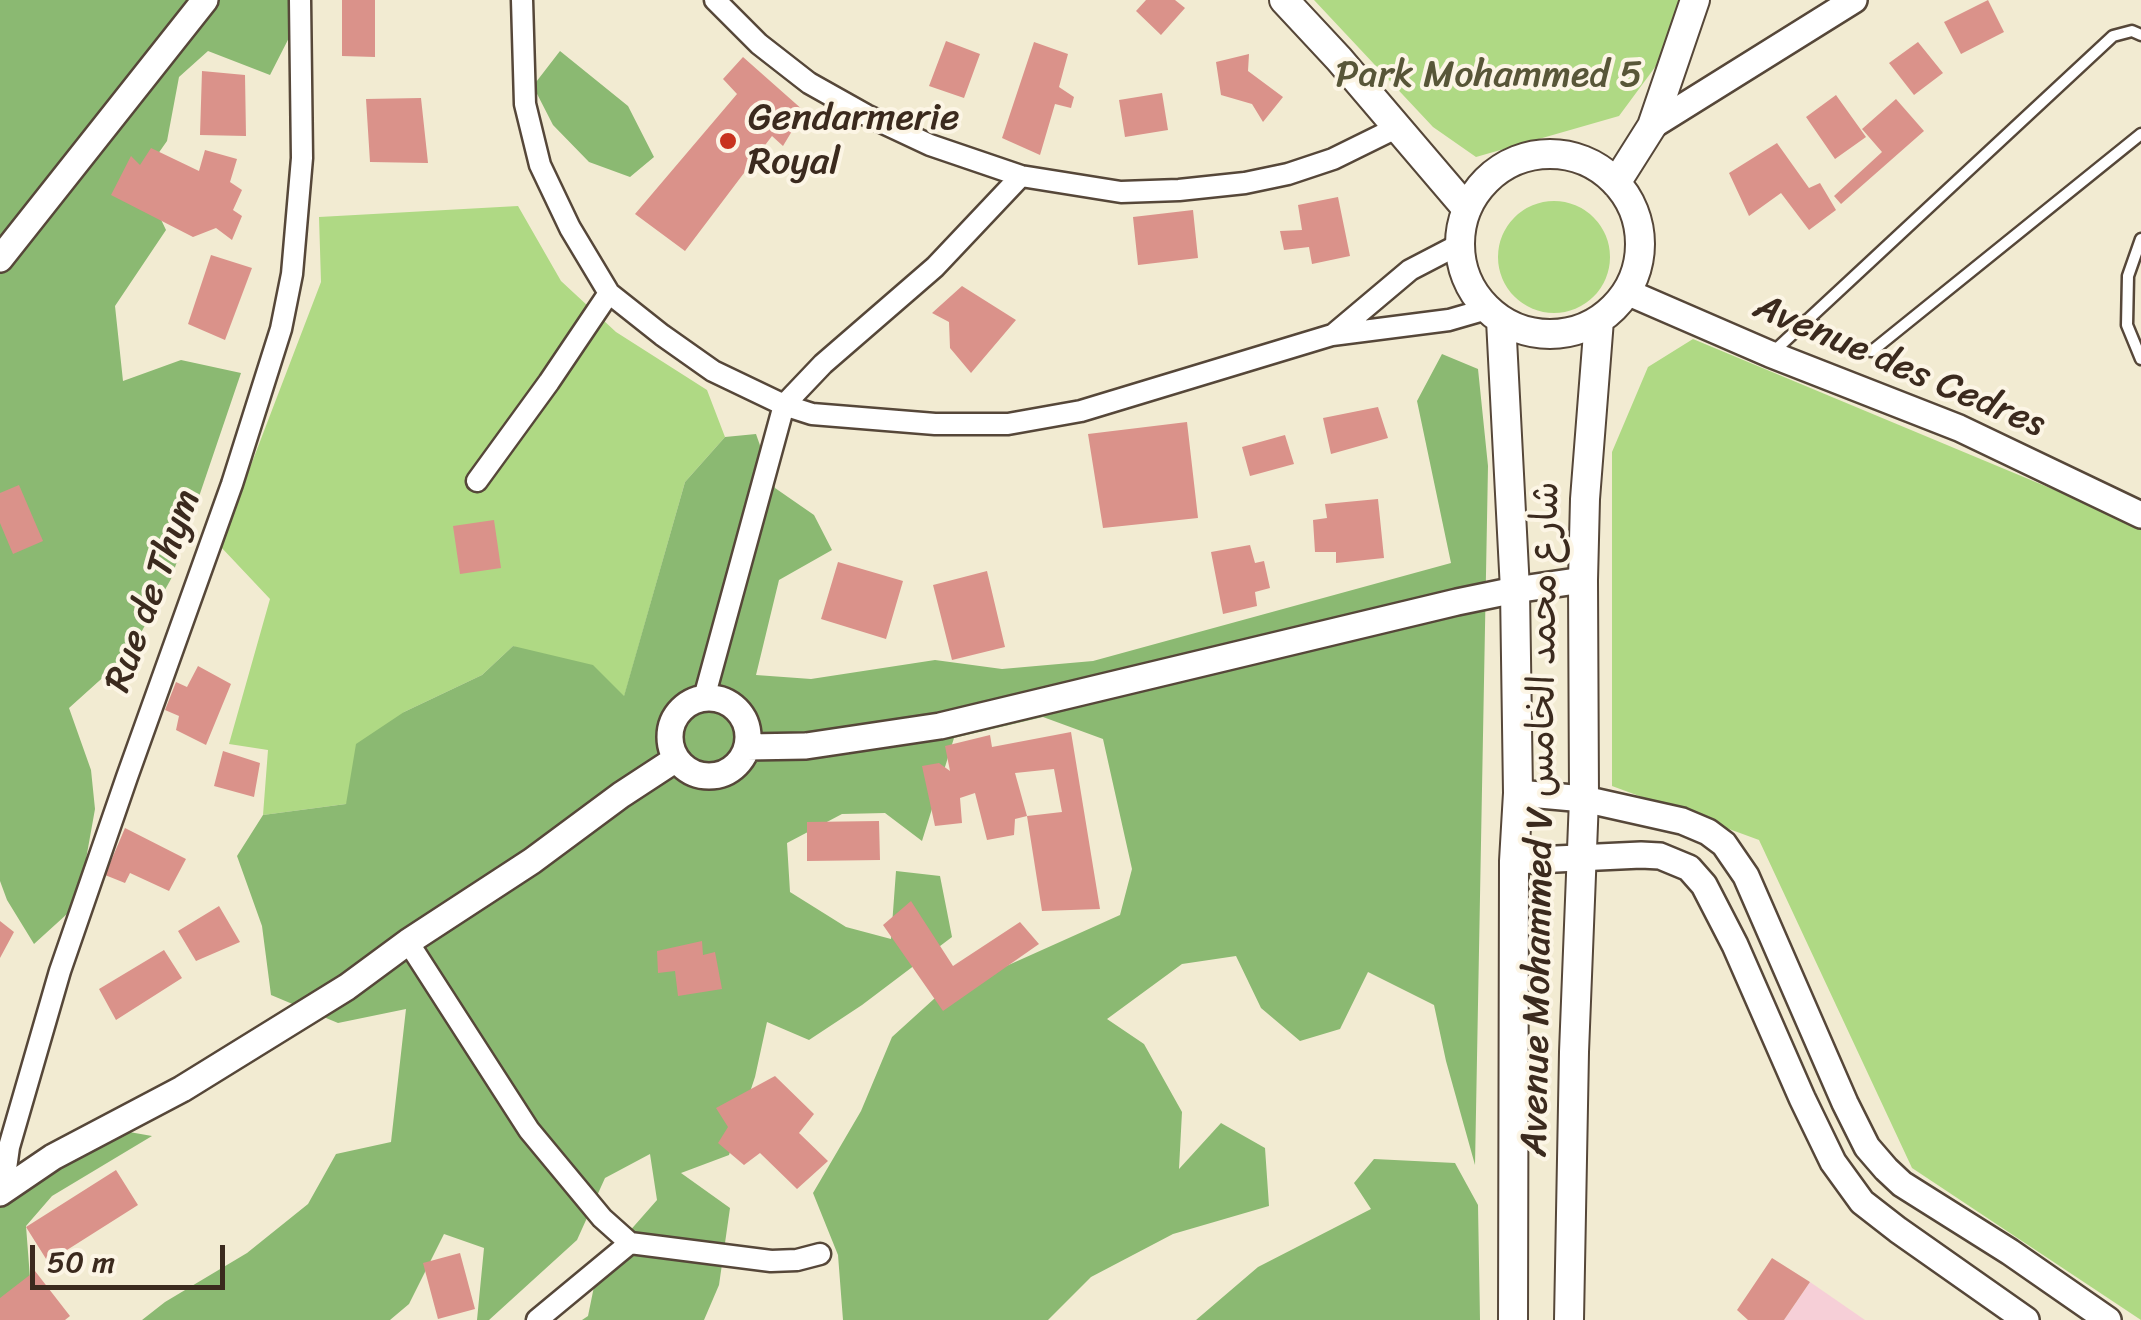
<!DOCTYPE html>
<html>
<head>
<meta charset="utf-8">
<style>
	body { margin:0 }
	#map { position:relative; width:2141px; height:1320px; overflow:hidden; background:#f2ebd2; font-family:Sriracha,sans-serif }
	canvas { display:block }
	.scale { position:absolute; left:30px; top:1245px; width:195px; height:45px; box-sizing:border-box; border:5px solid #3b2a1e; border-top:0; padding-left:12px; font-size:30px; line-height:35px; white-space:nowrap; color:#3b2a1e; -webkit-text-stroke:8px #fcf5e5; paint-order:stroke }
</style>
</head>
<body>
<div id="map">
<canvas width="2141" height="1320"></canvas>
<div class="scale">50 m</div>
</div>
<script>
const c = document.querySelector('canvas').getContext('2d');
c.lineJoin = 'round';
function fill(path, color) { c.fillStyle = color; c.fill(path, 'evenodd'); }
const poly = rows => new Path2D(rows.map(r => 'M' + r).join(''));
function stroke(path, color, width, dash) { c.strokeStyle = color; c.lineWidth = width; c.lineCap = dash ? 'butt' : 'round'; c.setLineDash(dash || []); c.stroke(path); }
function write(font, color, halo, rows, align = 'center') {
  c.font = font + ' Sriracha,"Playpen Sans Arabic",sans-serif'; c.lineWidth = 8; c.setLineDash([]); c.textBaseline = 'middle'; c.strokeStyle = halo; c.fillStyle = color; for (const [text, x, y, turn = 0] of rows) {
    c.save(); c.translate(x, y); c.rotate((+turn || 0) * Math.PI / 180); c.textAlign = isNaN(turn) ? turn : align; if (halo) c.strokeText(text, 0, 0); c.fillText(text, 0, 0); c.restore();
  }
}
fill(poly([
	[1810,1282,1865,1320,1784,1320]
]), '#f6cfd7');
fill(poly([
	[1314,0,1682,0,1667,51,1619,116,1476,157,1433,127],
	'1498 257a56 56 0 1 1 112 0a56 56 0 1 1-112 0Z',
	[518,206,561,281,616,332,707,390,725,437,685,482,624,697,513,646,482,675,404,712,346,804,263,815,268,750,229,744,270,599,220,546,321,282,319,217],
	[1693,339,2141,526,2141,1320,1912,1168,1759,840,1612,786,1612,452,1648,367]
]), '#afd984');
fill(poly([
	[0,0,289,0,294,28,270,75,208,51,179,77,167,141,141,178,166,230,115,306,123,381,181,360,241,373,171,579,129,654,69,708,91,770,95,809,78,904,34,944,7,900,0,881],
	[560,51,628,106,654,157,630,177,589,162,553,125,533,86],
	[1442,354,1478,369,1488,466,1475,1165,1446,1061,1434,1005,1368,972,1340,1029,1300,1041,1261,1008,1236,956,1182,964,1107,1019,1144,1044,1182,1112,1179,1169,1221,1123,1265,1148,1269,1206,1173,1234,1091,1277,1048,1320,843,1320,838,1255,813,1193,861,1111,892,1037,935,998,1120,915,1132,869,1103,739,1043,717,954,738,922,841,885,813,842,814,787,843,790,892,846,927,891,939,896,871,940,876,952,937,862,1005,809,1040,767,1022,755,1077,729,1155,681,1173,730,1208,719,1285,704,1320,582,1320,588,1316,598,1267,657,1200,650,1154,605,1178,577,1240,489,1320,477,1320,484,1248,444,1234,409,1304,390,1320,142,1320,165,1302,247,1253,308,1204,336,1154,391,1142,406,1009,338,1023,271,995,262,926,237,856,263,815,346,804,356,744,404,712,482,675,513,646,593,665,624,696,685,482,725,437,756,434,775,488,814,515,832,550,779,580,756,675,811,679,935,660,1002,669,1093,661,1451,563,1417,401],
	[118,1130,152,1136,52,1196,26,1226,30,1278,0,1303,0,1192],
	[1374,1159,1455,1163,1478,1205,1480,1320,1196,1320,1258,1267,1371,1209,1354,1183]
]), '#8bb972');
fill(poly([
	[342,0,375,0,375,57,342,56],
	[1146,0,1175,0,1185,8,1161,35,1136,11],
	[1988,0,2004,32,1961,54,1944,22],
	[946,41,980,54,964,98,929,86],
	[1034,42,1068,54,1059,87,1074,97,1071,108,1055,104,1040,155,1002,138],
	[1918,42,1943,73,1914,95,1889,63],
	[1249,54,1248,71,1283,97,1263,122,1252,104,1221,95,1216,62],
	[743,57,804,111,783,146,772,136,685,251,635,214,737,94,723,79],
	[202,71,245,75,246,136,200,135],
	[1162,93,1168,130,1125,137,1119,100],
	[1836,95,1866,137,1835,159,1806,117],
	[421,98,428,163,370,162,366,99],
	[1896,99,1924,131,1841,204,1834,196,1882,152,1862,129],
	[1777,143,1809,188,1820,183,1836,210,1809,230,1781,193,1749,216,1729,173],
	[151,148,199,171,205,150,237,159,230,182,242,190,233,210,242,216,232,240,216,228,193,237,111,195,131,156,140,165],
	[1338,197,1350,256,1312,264,1309,247,1284,250,1280,231,1302,230,1298,205],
	[1193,210,1198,258,1138,265,1133,217],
	[211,255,252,268,225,340,188,324],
	[962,286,1016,320,971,373,950,348,949,322,932,313],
	[1378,407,1388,438,1331,454,1323,418],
	[1187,422,1198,518,1103,528,1088,434],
	[1285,435,1294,464,1250,476,1242,447],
	[19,485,43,541,13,554,0,523,0,493],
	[1378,499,1384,558,1336,563,1336,552,1315,552,1313,520,1327,518,1325,504],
	[494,520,501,568,460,574,453,526],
	[1250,545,1255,563,1264,561,1270,588,1255,592,1257,606,1223,614,1211,552],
	[838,562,903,581,886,639,821,619],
	[987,571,1005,647,952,660,933,585],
	[198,666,231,684,206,745,176,730,179,716,165,710,176,682,187,687],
	[1071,732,1100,909,1042,911,1027,816,1015,819,1014,835,987,840,975,793,960,798,962,823,935,826,922,766,939,763,950,771,945,746,990,735,992,747],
	[1054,769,1062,812,1027,816,1015,773],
	[223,751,260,763,254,797,214,786],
	[879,821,880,860,807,861,807,822],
	[125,828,186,859,169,891,130,873,125,883,105,875],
	[911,901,953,966,1020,922,1039,944,943,1011,883,925],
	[219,906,240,942,196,961,178,931],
	[0,921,14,932,0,958],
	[702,941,703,955,715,952,722,989,678,996,675,971,658,973,657,951],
	[164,950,182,978,116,1020,99,989],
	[775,1076,814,1114,799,1133,828,1161,797,1189,760,1153,744,1165,718,1143,728,1127,716,1108],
	[116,1170,138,1205,48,1262,26,1227],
	[460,1253,475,1309,438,1319,423,1263],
	[1772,1258,1810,1282,1784,1320,1748,1320,1737,1310],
	[35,1271,70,1316,65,1320,0,1320,0,1298]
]), '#da928a');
const service = poly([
	[2141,239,2128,276,2127,325,2141,359],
	[1807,320,1851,349,1872,351,2141,134],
	[1771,354,2113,36,2132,31,2141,35]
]);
const minor = poly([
	[522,0,525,104,540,165,570,228,609,293,662,335,713,371,784,405,812,414,935,424,1008,424,1081,411,1332,335,1449,320,1487,309],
	[715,0,759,44,809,83,866,115,930,145,1021,176,1121,192,1179,190,1245,183,1288,174,1333,159,1398,127],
	[1334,334,1410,270,1460,244],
	[477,481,549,382,609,293],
	[704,698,784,405,823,364,935,267,1021,176],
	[408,942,529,1130,602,1218,630,1243,771,1261,797,1260,820,1254],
	[3,1190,9,1147,60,971,127,777,232,484,281,329,292,274,302,158,300,0],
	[537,1320,630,1243]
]);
const tertiary = poly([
	[1652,126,1854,0],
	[0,259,205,0],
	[1627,292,1770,354,1959,428,2141,515],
	'670 737a39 39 0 1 1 78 0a39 39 0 1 1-78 0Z',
	[747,747,806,746,940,726,1457,602,1515,590,1583,580],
	[1518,793,1584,799,1682,821,1708,832,1724,844,1746,876,1845,1103,1867,1147,1886,1169,1902,1184,2010,1252,2108,1320],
	[1514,861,1641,855,1660,856,1689,868,1704,885,1735,945,1802,1098,1833,1162,1862,1202,1898,1230,2026,1320],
	[0,1193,53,1157,182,1089,347,987,408,942,532,861,621,795,676,759]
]);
const secondary = poly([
	[1284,0,1339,59,1467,209],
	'1460 244a90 90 0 1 1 180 0a90 90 0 1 1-180 0Z',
	[1616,183,1652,126,1695,0],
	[1501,320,1515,590,1518,793,1514,861,1513,1320],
	[1569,1320,1574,1052,1584,799,1583,580,1585,499,1599,320]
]);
stroke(service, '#564739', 15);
stroke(minor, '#564739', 25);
stroke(tertiary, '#564739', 30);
stroke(secondary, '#564739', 32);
stroke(service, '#fff', 10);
stroke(minor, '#fff', 20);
stroke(tertiary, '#fff', 25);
stroke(secondary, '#fff', 28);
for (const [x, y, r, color] of [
	[728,141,10,"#c8321e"]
]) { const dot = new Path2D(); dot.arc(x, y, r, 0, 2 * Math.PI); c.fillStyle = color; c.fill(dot); stroke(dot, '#fcf5e5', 4); }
write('38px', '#585638', '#fcf5e5', [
	["Park Mohammed 5",1489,76]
]);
write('38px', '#3b2a1e', '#fcf5e5', [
	["Gendarmerie",748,119],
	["Royal",748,163]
], 'left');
write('38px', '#3b2a1e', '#fcf5e5', [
	["Avenue des Cedres",1899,367,23],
	["Rue de Thym",154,591,-70],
	["Avenue Mohammed V شارع محمد الخامس",1542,819,-89]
]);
</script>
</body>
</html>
